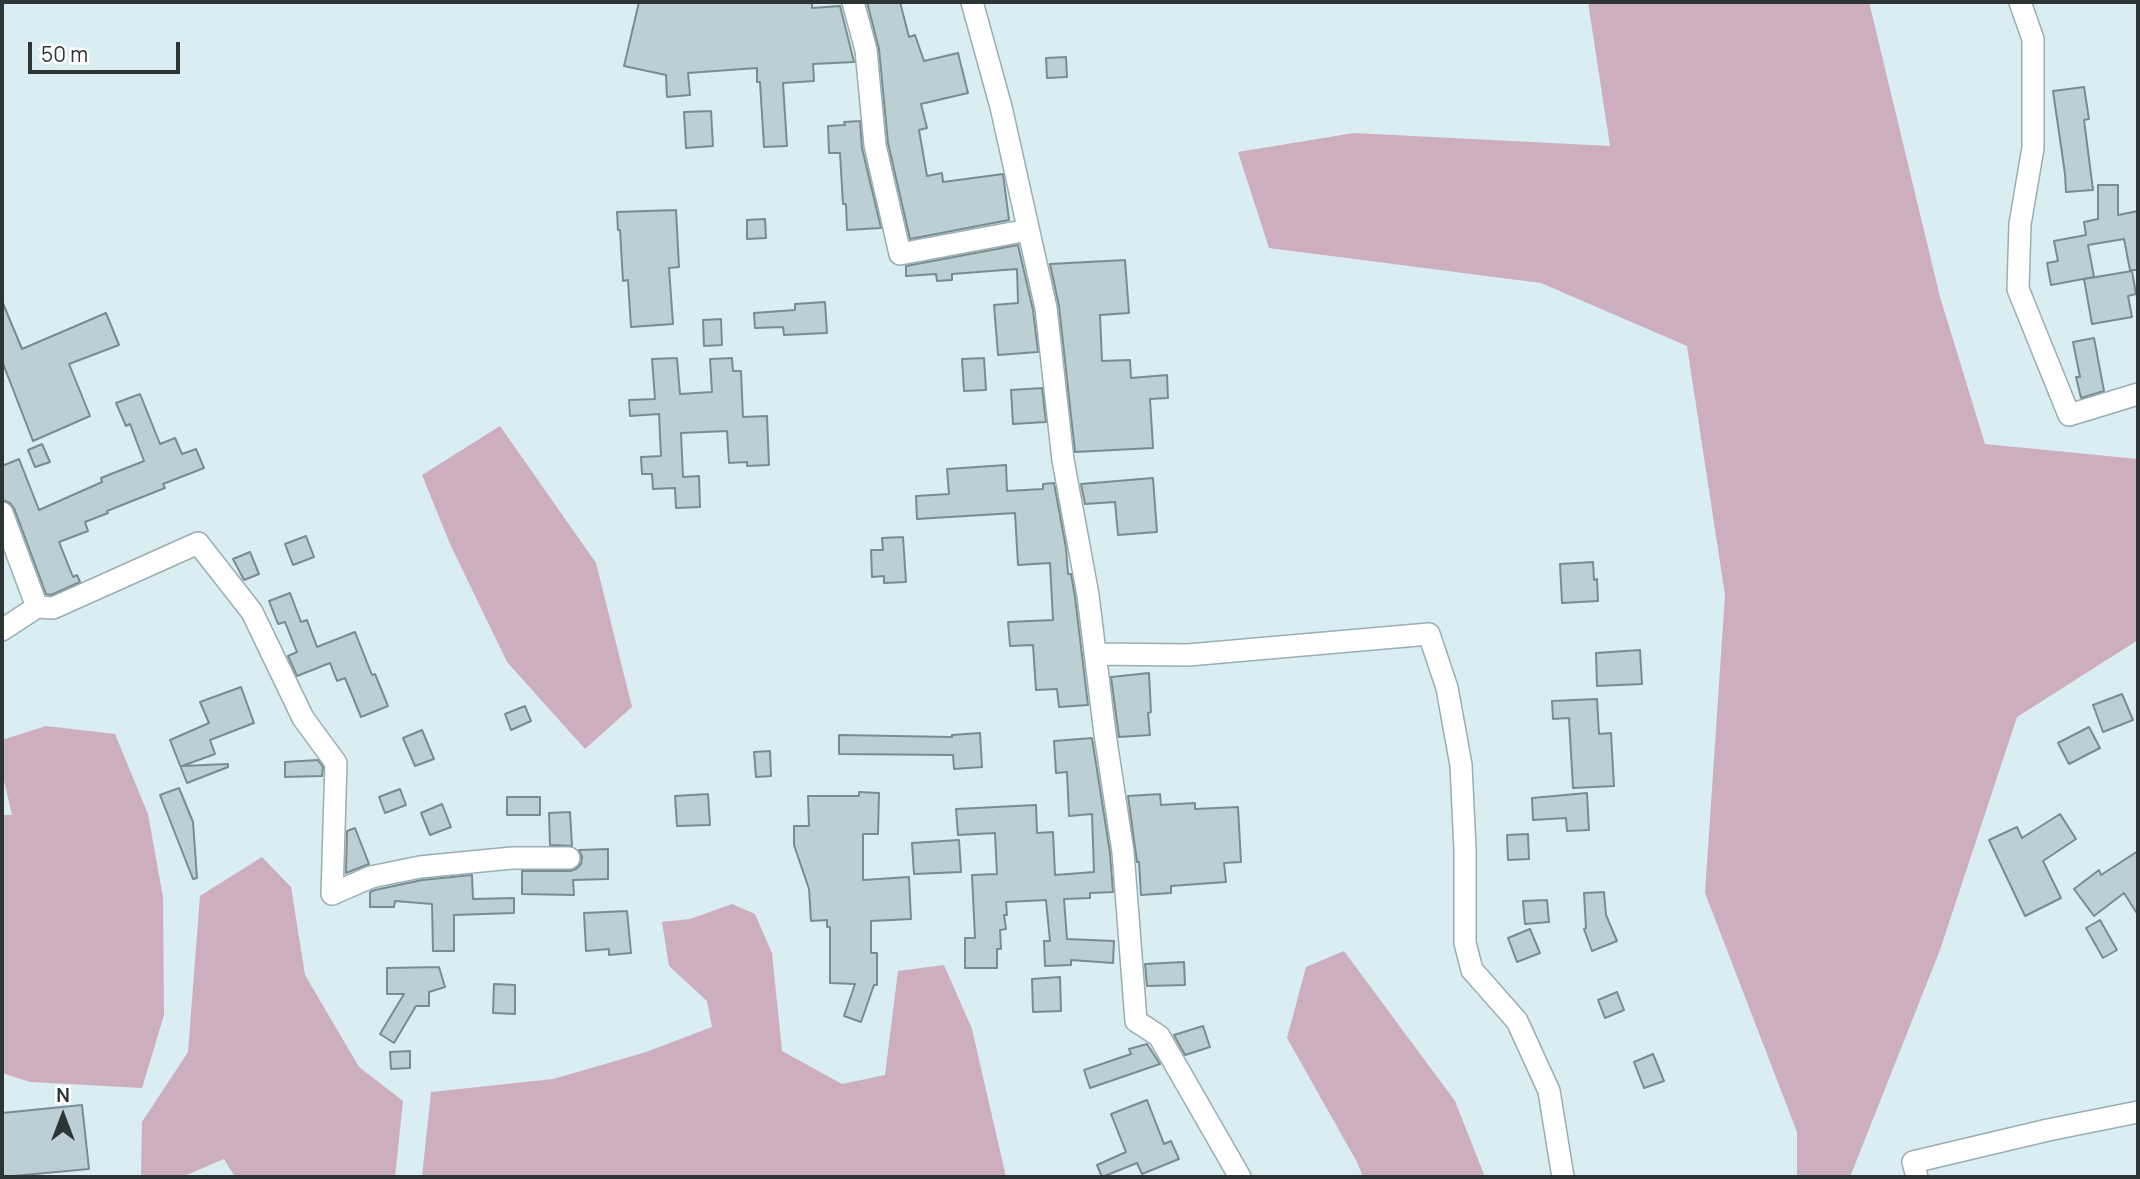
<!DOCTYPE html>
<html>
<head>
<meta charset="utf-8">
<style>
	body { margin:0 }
	#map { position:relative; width:2140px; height:1179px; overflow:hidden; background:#d9edf2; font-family:Manrope,sans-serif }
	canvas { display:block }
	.frame { position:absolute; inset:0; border:4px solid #2c3436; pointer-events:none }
	.north { position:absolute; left:28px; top:1081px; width:70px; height:70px; -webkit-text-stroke:5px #fff; paint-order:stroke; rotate:0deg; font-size:19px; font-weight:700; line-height:28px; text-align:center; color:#2c3436 }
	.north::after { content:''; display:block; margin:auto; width:24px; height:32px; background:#2c3436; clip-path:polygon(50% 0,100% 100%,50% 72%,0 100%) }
	.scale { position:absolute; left:28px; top:42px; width:152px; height:32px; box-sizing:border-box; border:4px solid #2c3436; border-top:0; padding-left:9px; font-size:21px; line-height:24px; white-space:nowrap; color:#2c3436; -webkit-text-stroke:5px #fff; paint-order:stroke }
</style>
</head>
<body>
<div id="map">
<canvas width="2140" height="1179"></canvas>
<div class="frame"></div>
<div class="north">N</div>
<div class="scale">50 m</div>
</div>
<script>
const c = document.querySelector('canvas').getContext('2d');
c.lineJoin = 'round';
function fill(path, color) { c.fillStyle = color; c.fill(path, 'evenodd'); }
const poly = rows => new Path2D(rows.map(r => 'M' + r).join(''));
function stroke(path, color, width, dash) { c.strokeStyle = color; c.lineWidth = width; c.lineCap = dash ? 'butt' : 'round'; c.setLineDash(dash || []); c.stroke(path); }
fill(poly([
	[1588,2,1869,2,1940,297,1985,444,2138,459,2138,640,2017,717,1940,950,1850,1177,1797,1177,1797,1132,1705,893,1725,595,1687,346,1541,283,1269,248,1238,152,1354,133,1610,146],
	[500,426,596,563,632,707,585,749,507,662,450,544,422,475],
	[46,726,115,734,148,814,163,897,164,1015,142,1088,30,1082,2,1073,2,815,12,815,2,772,2,740],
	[262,857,291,887,305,975,359,1067,403,1101,395,1177,235,1177,224,1159,182,1177,141,1177,142,1122,188,1052,200,896],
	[732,904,755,914,772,953,782,1051,842,1084,885,1075,898,971,944,965,972,1029,1006,1177,422,1177,431,1092,553,1079,643,1053,712,1027,707,1001,669,966,662,922,690,919],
	[1344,951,1455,1101,1485,1177,1363,1177,1357,1162,1287,1038,1306,967]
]), '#cdaebf');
const building = poly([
	[639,2,812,2,812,8,840,6,854,62,813,64,814,81,783,83,787,146,764,147,760,82,757,82,757,68,688,73,690,95,667,97,666,75,624,66,639,2],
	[867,2,900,2,909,37,915,35,924,61,958,53,968,93,921,104,927,128,919,130,927,176,942,173,943,182,1003,174,1009,220,910,239,888,143,879,49,867,2],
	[1066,57,1067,77,1047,78,1046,58,1066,57],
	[2084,87,2089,119,2084,120,2093,190,2066,192,2065,174,2053,91,2084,87],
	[711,111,713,146,686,148,684,112,711,111],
	[860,121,862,148,881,228,847,230,846,204,843,204,840,153,829,153,828,126,845,125,844,122,860,121],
	[2098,185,2118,185,2118,215,2138,211,2138,270,2130,270,2124,239,2088,245,2094,277,2051,285,2047,263,2058,261,2054,241,2086,235,2084,222,2098,219,2098,185],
	[676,210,679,267,669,268,673,324,631,327,628,280,623,281,620,230,618,230,617,212,676,210],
	[765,219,766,238,747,239,747,220,765,219],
	[1018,245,1033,310,1038,352,998,355,994,305,1018,303,1017,269,952,274,952,280,937,281,936,274,906,276,906,266,1018,245],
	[1125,260,1129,313,1100,315,1102,361,1130,360,1131,378,1167,375,1168,398,1150,399,1153,448,1075,452,1059,306,1050,264,1125,260],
	[2132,271,2136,294,2128,296,2132,317,2092,324,2084,279,2132,271],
	[2,301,22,349,106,313,119,345,69,364,90,416,33,441,2,361,2,301],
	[825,302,827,333,784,335,783,327,755,328,754,313,795,310,795,304,825,302],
	[721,319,722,345,704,346,703,320,721,319],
	[2094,338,2104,391,2081,398,2076,377,2080,377,2073,342,2094,338],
	[677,358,680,394,712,392,710,359,732,358,733,371,741,371,743,417,767,416,769,465,747,466,747,462,729,463,727,431,681,433,683,477,699,476,700,507,676,508,675,488,653,489,652,474,642,474,641,457,661,456,659,414,630,416,629,400,655,399,652,359,677,358],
	[984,358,986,390,964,391,962,359,984,358],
	[1042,388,1046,422,1013,424,1011,390,1042,388],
	[140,394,160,444,175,438,182,454,196,449,204,468,163,484,165,488,107,511,108,513,85,522,88,531,59,542,73,577,77,575,80,582,51,595,46,594,14,508,10,503,2,500,2,466,19,459,39,510,102,482,101,478,144,461,130,424,126,426,116,403,140,394],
	[42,444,50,462,35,467,28,450,42,444],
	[1006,465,1007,491,1043,489,1043,484,1054,483,1066,548,1068,574,1071,574,1075,597,1088,705,1059,707,1057,689,1036,690,1033,645,1010,646,1008,622,1053,620,1050,563,1018,565,1015,513,917,519,916,496,949,494,947,469,1006,465],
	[1153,478,1157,532,1118,535,1115,502,1085,504,1081,484,1153,478],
	[306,536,314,557,293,565,285,544,306,536],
	[903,537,906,582,884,583,884,576,872,577,871,550,883,550,882,538,903,537],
	[250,552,259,574,244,580,233,559,250,552],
	[1593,562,1594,580,1597,579,1598,601,1562,603,1560,564,1593,562],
	[290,593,301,622,307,620,317,647,355,632,372,675,375,674,388,706,361,717,345,678,337,681,330,663,297,676,288,656,297,652,285,622,278,624,269,601,290,593],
	[1640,650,1642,684,1597,686,1596,653,1640,650],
	[1149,673,1151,712,1148,713,1150,735,1119,737,1111,677,1149,673],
	[241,687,254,723,210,740,215,754,182,766,228,764,228,767,187,783,170,740,209,723,200,702,241,687],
	[2122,694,2133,720,2103,732,2093,705,2122,694],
	[1597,699,1599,734,1611,733,1614,786,1573,788,1569,718,1553,719,1552,701,1597,699],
	[525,706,531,721,511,730,505,714,525,706],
	[2089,727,2100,748,2069,764,2058,743,2089,727],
	[422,730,434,759,415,766,403,738,422,730],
	[980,733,982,767,954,769,953,755,839,754,839,735,952,737,952,735,980,733],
	[1092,738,1110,853,1113,892,1090,893,1090,898,1064,899,1067,939,1114,941,1113,963,1071,960,1071,965,1045,966,1044,941,1050,941,1046,900,1006,902,1007,915,1004,915,1006,929,1000,930,1001,949,997,949,997,968,965,968,965,938,975,938,972,875,997,874,995,833,958,835,956,809,1036,805,1037,833,1053,832,1055,875,1094,872,1092,814,1069,816,1067,772,1056,773,1054,741,1092,738],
	[770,751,771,776,756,777,754,752,770,751],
	[318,760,323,767,322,776,285,777,285,762,318,760],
	[179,788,193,822,197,878,193,879,160,795,179,788],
	[400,789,406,805,385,813,379,797,400,789],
	[859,792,879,793,878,834,863,834,863,880,909,877,911,919,871,921,871,953,877,953,877,985,874,985,861,1022,844,1016,855,984,830,983,830,927,827,927,827,920,811,921,809,889,794,845,794,826,809,826,808,796,859,796,859,792],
	[1587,793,1589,830,1567,831,1566,818,1533,820,1532,798,1587,793],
	[708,794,710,825,677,826,675,796,708,794],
	[1160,794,1161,805,1195,803,1195,809,1238,807,1241,862,1224,863,1226,882,1171,886,1171,893,1141,895,1139,862,1137,862,1128,796,1160,794],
	[507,797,540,797,540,815,507,815,507,797],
	[442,804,451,827,430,835,421,813,442,804],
	[570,812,572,846,550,845,549,813,570,812],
	[2060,814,2076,839,2043,861,2061,898,2025,916,1989,840,2017,827,2022,838,2060,814],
	[355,828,369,864,346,873,347,831,355,828],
	[1528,834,1529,859,1508,860,1507,835,1528,834],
	[959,840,961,872,914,874,912,843,959,840],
	[608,849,608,879,573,880,574,895,522,894,522,871,570,871,576,869,581,864,582,857,579,850,608,849],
	[2138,851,2138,915,2124,893,2094,916,2074,889,2099,870,2101,875,2138,851],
	[472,875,473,899,514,898,514,913,454,915,454,951,433,951,432,904,395,901,394,907,370,907,370,892,375,890,422,880,472,875],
	[1604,892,1606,915,1617,941,1592,951,1584,929,1586,928,1584,893,1604,892],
	[1547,900,1549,922,1525,924,1523,901,1547,900],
	[627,911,631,953,609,955,609,949,586,951,584,913,627,911],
	[2100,920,2117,950,2103,958,2086,928,2100,920],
	[1530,929,1540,953,1517,962,1508,938,1530,929],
	[1184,962,1185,985,1147,986,1145,964,1184,962],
	[439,967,445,987,429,992,429,1006,416,1006,394,1043,380,1034,404,994,387,994,387,968,439,967],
	[1060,977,1061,1011,1033,1012,1032,979,1060,977],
	[494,984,515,985,515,1014,493,1013,494,984],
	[1617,992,1624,1010,1605,1018,1598,1000,1617,992],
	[1203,1026,1210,1047,1185,1055,1174,1035,1203,1026],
	[1147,1044,1160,1064,1090,1088,1084,1070,1131,1054,1129,1049,1147,1044],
	[410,1051,410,1068,391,1069,390,1052,410,1051],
	[1653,1054,1664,1081,1644,1088,1634,1062,1653,1054],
	[1147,1100,1164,1144,1171,1141,1179,1159,1142,1174,1137,1163,1102,1177,1097,1165,1126,1152,1111,1114,1147,1100],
	[82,1105,89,1169,2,1177,2,1113,82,1105]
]);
fill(building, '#bbcfd4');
stroke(building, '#798c91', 2);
const street = poly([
	[853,2,866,50,875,145,900,254,1028,230],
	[972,2,1001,107,1046,308,1063,460,1088,595,1105,734,1123,852,1136,1021,1159,1036,1240,1177],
	[2020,2,2033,39,2033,148,2020,224,2018,289,2069,415,2138,394],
	[2,513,37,607,2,630],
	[37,607,53,608,198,543,252,612,303,718,336,763,332,894,371,877,420,867,512,858,569,858],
	[1095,654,1188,655,1429,634,1447,688,1461,765,1465,850,1465,943,1472,970,1517,1021,1549,1091,1563,1177],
	[1917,1177,1913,1162,2048,1130,2138,1112]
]);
stroke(street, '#9aaeb2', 24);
stroke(street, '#fff', 21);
</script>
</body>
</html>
